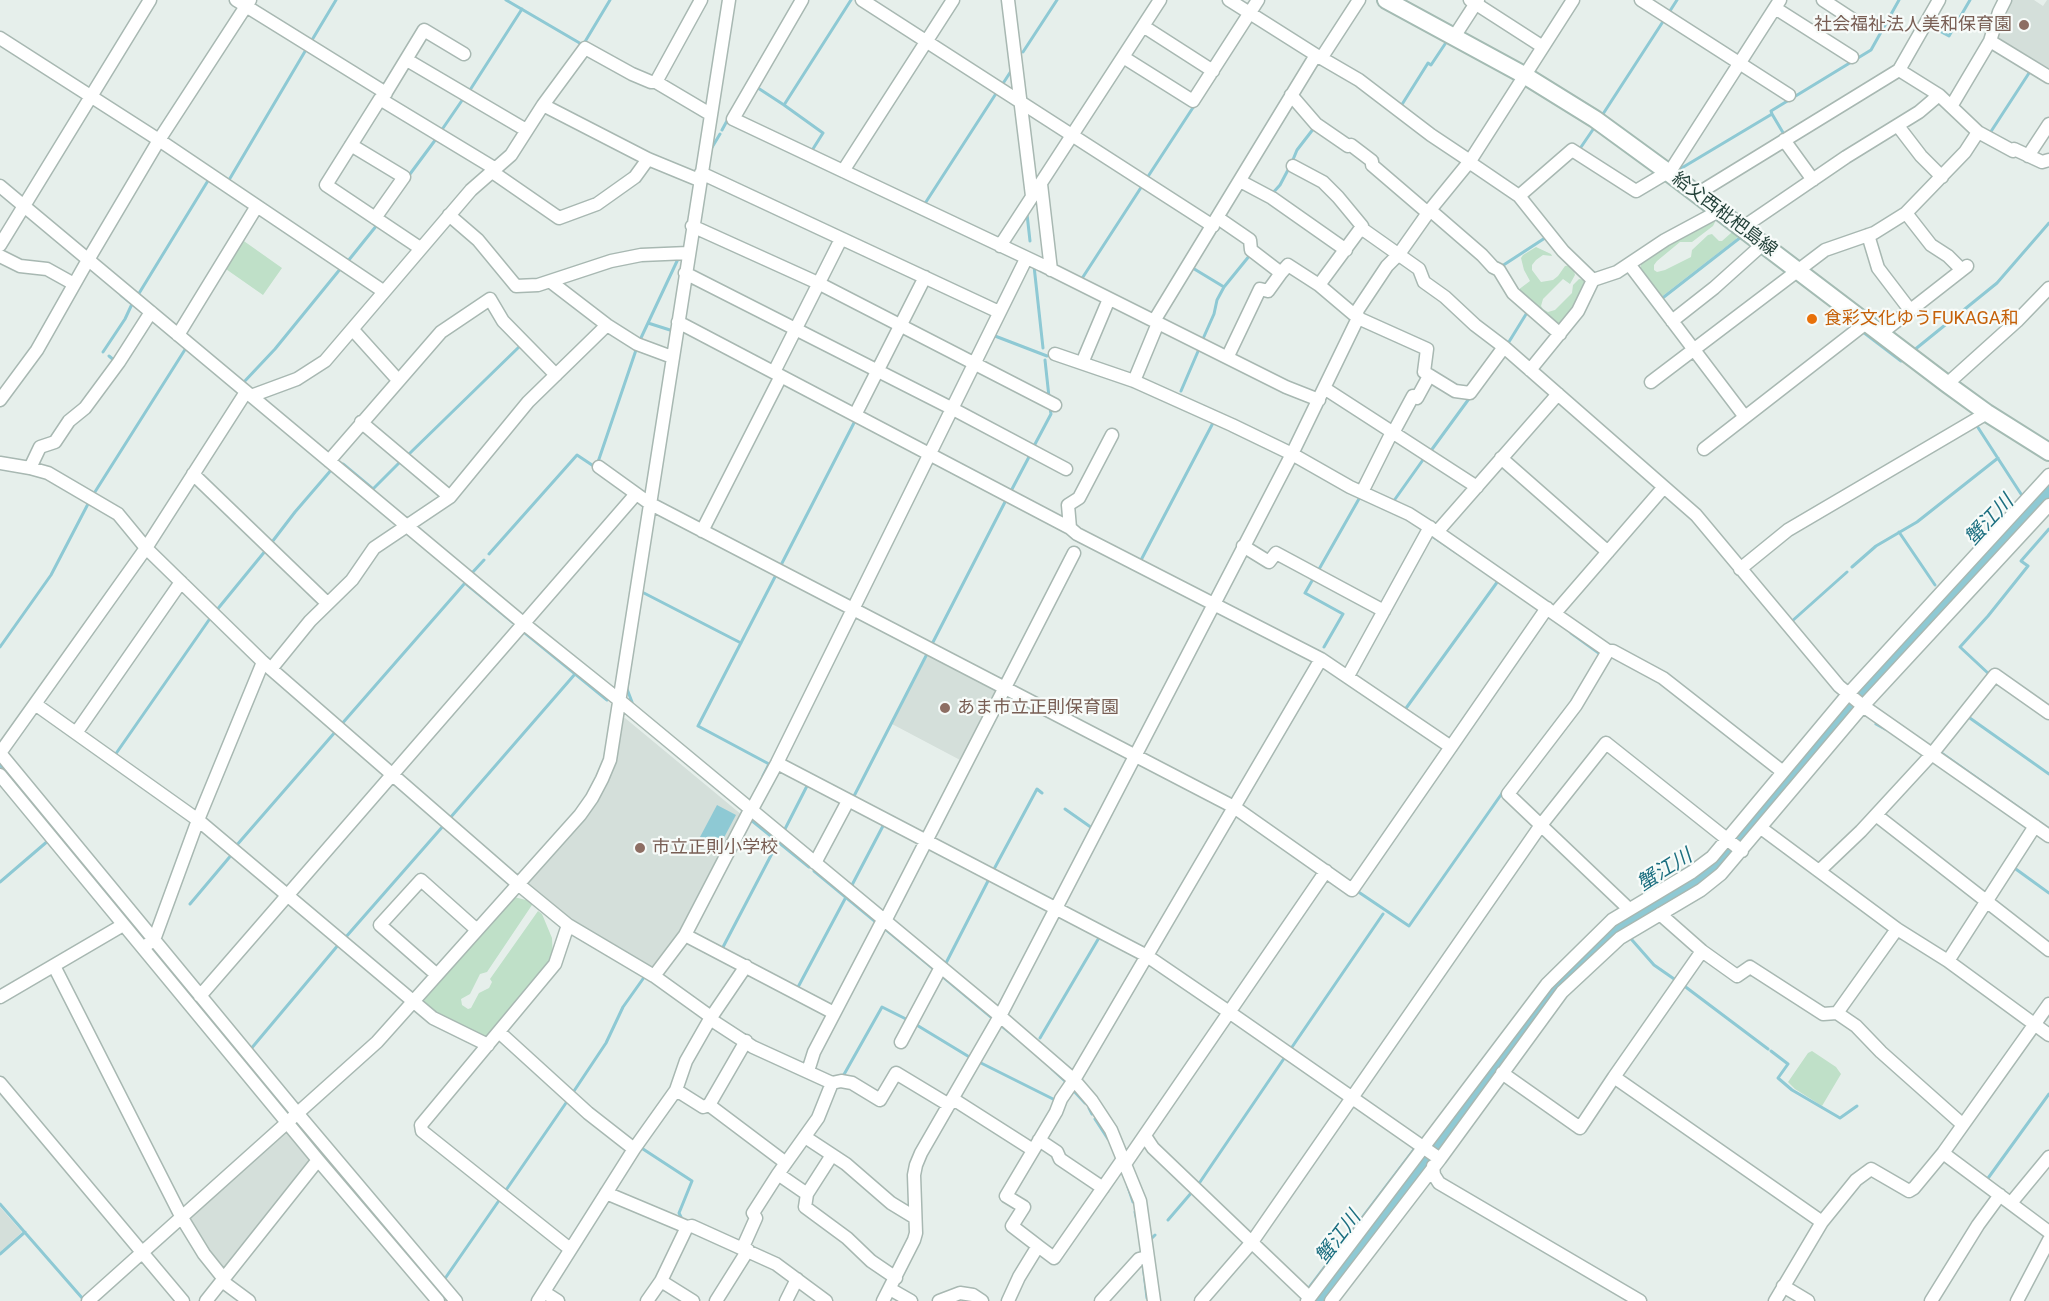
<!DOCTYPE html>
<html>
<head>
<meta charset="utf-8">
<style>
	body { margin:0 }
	canvas { display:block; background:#e6efeb }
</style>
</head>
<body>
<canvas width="2049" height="1301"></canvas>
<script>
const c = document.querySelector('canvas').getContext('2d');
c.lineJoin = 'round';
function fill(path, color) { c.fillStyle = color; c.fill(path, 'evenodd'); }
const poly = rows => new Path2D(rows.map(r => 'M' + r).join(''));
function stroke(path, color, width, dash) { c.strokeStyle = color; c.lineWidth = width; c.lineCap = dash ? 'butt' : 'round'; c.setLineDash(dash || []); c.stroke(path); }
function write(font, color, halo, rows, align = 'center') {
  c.font = font + ' Roboto,"Noto Sans JP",sans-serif'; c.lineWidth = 4.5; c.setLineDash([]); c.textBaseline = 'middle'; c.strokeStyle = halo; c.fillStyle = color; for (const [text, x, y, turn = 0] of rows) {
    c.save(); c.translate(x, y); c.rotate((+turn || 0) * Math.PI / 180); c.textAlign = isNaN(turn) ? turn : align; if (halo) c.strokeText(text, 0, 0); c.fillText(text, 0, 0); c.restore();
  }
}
fill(poly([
	[2008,0,2034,0,2043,6,2047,0,2049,0,2049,70,1997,39],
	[929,653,997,688,998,692,962,761,892,724],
	[625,718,742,815,680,932,653,970,585,932,527,887,527,881,589,812,619,719],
	[288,1129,313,1158,222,1272,189,1218],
	[0,1207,22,1232,0,1252]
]), '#d4dfda');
fill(poly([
	[1713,218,1715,222,1713,226,1692,242,1680,242,1657,261,1654,265,1654,270,1657,272,1665,270,1691,257,1692,250,1708,235,1712,234,1719,241,1722,241,1731,233,1735,233,1738,236,1736,239,1660,298,1640,270,1642,259],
	[241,239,282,268,263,295,223,267],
	[1536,247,1551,254,1552,256,1543,255,1536,260,1532,265,1532,270,1541,282,1553,280,1558,276,1565,266,1571,265,1573,267,1575,275,1570,284,1563,279,1543,299,1541,306,1543,309,1548,312,1555,310,1572,293,1573,285,1579,279,1586,280,1587,283,1579,304,1559,330,1518,290,1530,281,1524,270,1521,258,1523,255],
	[514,897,534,902,487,972,480,974,470,994,461,999,462,1005,468,1009,471,1008,479,993,489,988,492,982,490,979,538,911,542,914,552,938,553,958,486,1039,436,1014,421,1002],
	[1812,1051,1836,1067,1841,1074,1822,1106,1795,1089,1788,1082,1808,1053]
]), '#bfe0c8');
fill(poly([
	[2049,480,2049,499,1861,700,1721,867,1700,884,1621,930,1558,989,1438,1150,1434,1159,1327,1301,1311,1301,1550,985,1614,923,1694,874,1848,698],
	[717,805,736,815,719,847,700,837]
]), '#8ec9d4');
stroke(poly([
	[506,0,583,45,610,0],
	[1668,14,1677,0],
	[1930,26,1949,36,1970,0],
	[312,40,336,0],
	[1023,52,1057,0],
	[1002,85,1013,68],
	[758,88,784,105],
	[470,90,522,9],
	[1401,106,1428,63,1431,65,1445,44],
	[1603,114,1664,20],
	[1772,114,1771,111,1871,50,1899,0],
	[722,130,728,119],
	[441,131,463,99],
	[1990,133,2031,70],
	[711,149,720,134],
	[1579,150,1594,128],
	[811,152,823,133,784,105,851,0],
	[1292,162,1297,150,1314,128],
	[1680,169,1772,114,1785,136],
	[410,174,436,139],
	[1147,178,1196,103],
	[229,180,307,48],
	[1271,195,1280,185,1289,168],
	[924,205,997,92],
	[1027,214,1030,241],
	[348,261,377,225],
	[1034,266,1043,348],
	[1502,266,1548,236],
	[1191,267,1224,287],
	[1081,280,1142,186],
	[138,295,209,179],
	[1660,300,1741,237],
	[648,323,670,330],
	[1863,332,1901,361],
	[995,336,1047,356],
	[640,340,678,259],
	[1202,341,1214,314,1217,300,1224,287,1250,255],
	[1507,345,1528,311],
	[1913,351,1997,283,2049,223],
	[103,352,125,319,132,304,121,295],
	[109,356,115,361],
	[1045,360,1049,397],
	[243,383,275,349,341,268],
	[1181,391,1199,349],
	[1977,426,2021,494],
	[1034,446,1051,414,1050,408],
	[1430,452,1471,396],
	[408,455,521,345],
	[598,462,636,350],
	[343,464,373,489,402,460],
	[1011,491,1030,455],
	[93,495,186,348,188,350],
	[1393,502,1425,457],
	[1899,532,1935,585],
	[1432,536,1457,553],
	[272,542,295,512,332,469],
	[489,554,577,455,595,467],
	[1140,562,1214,421],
	[780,567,856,419],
	[1852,567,1876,546,1917,522,1998,458],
	[1318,571,1360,497],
	[471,574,484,560],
	[1313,579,1305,593,1343,614,1324,647],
	[642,592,741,643],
	[216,611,266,550],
	[1791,622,1847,572],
	[525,633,607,700],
	[1571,633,1600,654,1599,657],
	[931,646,1005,502],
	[0,647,51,575,89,502],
	[1990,675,1960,647,1988,616,2028,566,2021,561,2049,529],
	[628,681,627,689,632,702],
	[1404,711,1498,581],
	[1967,716,2049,774],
	[1876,724,1885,729],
	[340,726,465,583,516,625],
	[1942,749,1940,752,2049,829],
	[115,755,211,617],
	[0,765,146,941],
	[763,776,769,764,698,726,777,573],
	[853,798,928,652],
	[1065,809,1092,828],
	[450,818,575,674],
	[751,820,809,867],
	[785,829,808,784],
	[236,846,336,731],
	[2013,867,2049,893],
	[814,871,877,923],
	[993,871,1037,789,1042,793],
	[0,882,49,840,48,839],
	[852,885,884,824,882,823],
	[1357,891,1409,926,1505,789],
	[190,904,233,853],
	[884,928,935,970],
	[345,938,444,825],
	[1632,940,1654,965,1677,981],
	[150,946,240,1054],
	[722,949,778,842],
	[946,963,989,879],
	[942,976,991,1017],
	[1683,985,1768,1049],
	[797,989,846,897],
	[916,1022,915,1024,971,1058],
	[1003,1027,1018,1039],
	[1040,1038,1100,936],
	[250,1050,339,944],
	[1290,1050,1383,914],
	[1771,1051,1788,1064,1778,1078,1792,1090,1840,1118,1857,1106],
	[979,1062,1055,1100],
	[1052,1069,1066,1082],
	[842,1078,882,1007,908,1020],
	[1072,1089,1085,1103],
	[572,1094,606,1043,623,1007,645,976],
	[1089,1108,1092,1114],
	[1095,1119,1108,1139],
	[643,1149,692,1181,679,1213,682,1219],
	[1986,1181,2049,1094],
	[1198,1185,1285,1057],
	[1128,1187,1133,1202],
	[504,1193,568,1100],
	[0,1204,83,1299],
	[372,1210,448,1301],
	[1135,1212,1137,1221],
	[1168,1220,1192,1192],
	[1151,1239,1155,1235],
	[0,1254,25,1232],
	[1143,1264,1147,1298],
	[444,1280,500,1199],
	[1308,1289,1416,1147]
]), '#8ec9d4', 3);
const street = poly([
	[236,0,386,93],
	[701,0,656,82,710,114],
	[802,0,733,119,1042,265,1286,387,1319,400],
	[862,0,1213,226],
	[1008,0,1032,196],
	[1229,0,1316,55],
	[1470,0,1543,47],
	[1641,0,1789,95],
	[1823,0,1852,19],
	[1939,0,1899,70,1939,95],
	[1775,8,1852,57],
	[1143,26,1213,71],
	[1454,37,1478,0],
	[0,38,159,140,383,291],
	[1990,41,2049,77],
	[1123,57,1193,101,1258,0],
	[1322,57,1359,0],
	[407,60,526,130],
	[1291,95,1316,124,1348,146,1351,145,1372,161,1372,165,1428,213],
	[382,99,424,30,464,54],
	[543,105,585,48,632,74,651,82,656,82],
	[1952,105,1990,41,1999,12,2005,0],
	[1898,126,1921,156,1942,177],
	[1784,140,1813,180],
	[351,145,404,177,375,218],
	[2028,156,2049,124],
	[1469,162,1519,196,1563,251,1593,280,1617,272,1665,240,1719,211],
	[1293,166,1323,182,1338,197,1362,226,1361,228],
	[491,171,559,218,597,204,635,177,648,159],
	[843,171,953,0],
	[701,173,999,312],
	[1669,173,1780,0],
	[1240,181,1272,198,1346,250],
	[1041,184,1051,270],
	[0,186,523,623,619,700,1000,1016,1074,1080,1092,1101,1111,1130,1140,1201,1154,1301],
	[1697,194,1899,70],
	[1519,196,1572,150,1636,191,1668,172],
	[1430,210,1482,255,1493,267,1499,270,1513,293,1560,334],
	[1906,213,1931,245,1948,256,1962,270],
	[449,215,478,240,516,286,538,285,611,261,641,255,688,253],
	[1218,218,1250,240,1251,250,1281,273,1288,265,1319,285,1358,318,1427,349,1424,372,1455,391,1470,393,1504,347],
	[692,226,818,283,1055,405],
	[1742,228,1846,157,1919,112,1939,95,1978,132,2013,151,2014,149,2042,162,2049,160],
	[1868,235,1878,268,1910,310],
	[0,245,150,0],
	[1000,246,1160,0],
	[420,248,326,185,380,99,494,168],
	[0,256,20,266,47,269,74,284],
	[1629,264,1745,417],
	[685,273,953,409,1066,469],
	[551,282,607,325,637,344,672,357],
	[1319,285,1361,228,1419,269,1424,282,1445,297,1475,325,1504,347,1696,515,1839,686,1863,706,2049,836],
	[1154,321,1316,55,1359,80,1431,135,1470,161],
	[1672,321,1714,288,1763,244],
	[678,322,1070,528,1077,534,1321,659,1451,747],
	[353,330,398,380],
	[1880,334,1967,266],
	[178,335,257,206],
	[1055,354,1134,381,1232,425,1292,454,1350,487,1409,514,1437,532,1608,651,1576,705,1508,794,1629,909],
	[1228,356,1260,289,1268,291,1281,273],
	[1082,363,1109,299],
	[1530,370,1578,311,1593,280],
	[774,372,841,239],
	[1134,381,1158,323],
	[1651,382,1825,250,1874,233,1906,213,1965,152,1978,132],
	[1947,384,2017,321,2049,288],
	[1324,388,1477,487],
	[251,396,297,379,325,361,471,190,511,155,543,105,648,159,699,180],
	[0,400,37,350,88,260,159,140,250,0],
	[855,415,925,277],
	[361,422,450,497],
	[1393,433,1413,396,1417,398,1429,376],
	[1704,449,1866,323],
	[1501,458,1608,552],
	[329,461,441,332,490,299,503,321,556,375],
	[0,463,30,468,48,473,118,514,146,548,263,662,518,884,568,925,654,976,711,1017],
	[599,467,649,503,1234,807,1352,890,1547,608],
	[30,468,40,447,55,442,69,421,85,408,119,362,151,312],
	[193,474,327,603],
	[1362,492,1392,432],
	[1070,528,1068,505,1079,498,1112,435],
	[702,531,781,376],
	[1437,532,1558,394],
	[1243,546,1269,562,1276,553,1384,611],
	[1740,569,1788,530,1987,413],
	[1555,613,1664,487],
	[271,669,310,621,352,580,374,548,450,497,528,402,607,325],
	[1348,676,1430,527],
	[35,704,198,820,433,1018,488,1045],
	[76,733,181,582],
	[0,753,298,1114,456,1301],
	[0,753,146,548,246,392],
	[777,763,1147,956,1229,1012,1440,1159],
	[1783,772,1849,693,2049,475],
	[0,775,318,1160,438,1301],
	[751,811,777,763,1026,259],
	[1876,815,2049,950],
	[1761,828,1897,929,1948,961,2049,1035],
	[815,863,848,801],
	[1819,871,1861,831,1932,754,1995,675,2049,713],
	[1660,914,1702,951,1737,976,1750,967,1823,1014,1837,1013,1897,929],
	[885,921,1074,553],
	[568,925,555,964,421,1125,422,1131,570,1249],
	[685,935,834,1013],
	[148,944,154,940,198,820,263,662],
	[1948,961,2035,826],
	[54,966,182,1218,204,1254,224,1279],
	[437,975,380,925,421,880,477,930],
	[654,976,685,935,750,810],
	[200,996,636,494],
	[0,997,123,925],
	[1837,1013,1856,1026,1881,1052,1962,1124],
	[710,1019,753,1047,832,1083,818,1118,778,1174,753,1213,756,1218,743,1247],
	[499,1032,588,1113,634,1149],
	[901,1042,941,967],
	[808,1071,814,1052,883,920],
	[1502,1073,1580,1128,1614,1077,1822,1222],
	[1614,1077,1702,951],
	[0,1083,183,1301],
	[832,1083,841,1081,852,1083,880,1100,896,1073,949,1105],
	[676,1090,703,1107,709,1105,746,1041],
	[953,1099,1033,1150],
	[709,1105,786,1163],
	[1145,1136,1153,1148,1309,1297],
	[805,1137,846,1164,891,1203,914,1217],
	[1039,1140,1057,1152,1060,1159,1103,1188],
	[1943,1153,2049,1232],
	[1125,1164,1326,871],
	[1433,1166,1434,1175,1439,1183,1640,1301],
	[778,1174,807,1194,805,1207,847,1238,871,1261,896,1278],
	[606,1193,687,1227,692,1226,776,1264,826,1301],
	[807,1194,832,1155],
	[2011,1203,2049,1157],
	[1038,1246,1012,1226,1024,1207,1006,1196,1056,1112,1061,1099,1074,1080,1321,659],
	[222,1281,249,1301],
	[661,1281,693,1301],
	[1783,1286,1808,1301],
	[890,1289,911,1301],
	[544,1292,558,1301],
	[88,1301,377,1042,580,815,592,798,602,779,610,760,729,0],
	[206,1301,318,1160],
	[538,1301,634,1149,676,1090,686,1061,710,1019,746,966],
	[647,1301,661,1281,687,1227],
	[716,1301,748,1250],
	[786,1301,797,1279],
	[883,1301,914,1240,916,1233,914,1175,916,1165,921,1153,1000,1016,1292,454,1358,318,1357,311,1387,266,1399,254,1430,210,1470,161,1573,0],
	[939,1301,960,1293,973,1295,982,1301],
	[1008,1301,1019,1277,1038,1246,1054,1258,1123,1159],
	[1101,1301,1139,1259,1147,1257],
	[1201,1301,1252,1242,1541,825,1606,743,1742,851],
	[1307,1301,1547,984,1612,920,1692,872,1712,857,1783,772,1663,678,1613,651,1608,651],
	[1331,1301,1440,1159,1562,992,1620,938,1701,890,1721,874,1863,706,2049,505],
	[1775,1301,1822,1222,1856,1180,1871,1169,1909,1191,1914,1188,1943,1153,2049,1004],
	[1931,1301,1978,1225,2000,1195],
	[2017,1301,2049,1240]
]);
const secondary = poly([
	[1386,0,1524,75,1595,119,1669,173,1947,384,1987,413,2049,452]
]);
stroke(street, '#a8b8b2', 15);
stroke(secondary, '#a4bbb3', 20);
stroke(street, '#fff', 12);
stroke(secondary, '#fff', 16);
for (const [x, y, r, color] of [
	[2024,25,6,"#8d6e63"],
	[1812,319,6,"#e8710a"],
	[945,708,6,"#8d6e63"],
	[640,848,6,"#8d6e63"]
]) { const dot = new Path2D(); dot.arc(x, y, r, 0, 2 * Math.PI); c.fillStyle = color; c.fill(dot); stroke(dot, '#f7fbf9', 2); }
write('18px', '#785e54', '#f7fbf9', [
	["社会福祉法人美和保育園",2012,25,"right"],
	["あま市立正則保育園",957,708],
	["市立正則小学校",652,848]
], 'left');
write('18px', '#24423a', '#f7fbf9', [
	["給父西枇杷島線",1724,215,37]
]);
write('18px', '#c56008', '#f7fbf9', [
	["食彩文化ゆうFUKAGA和",1824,319]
], 'left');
write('italic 20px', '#1c6f80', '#f7fbf9', [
	["蟹江川",1990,521,-47],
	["蟹江川",1665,871,-32],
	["蟹江川",1339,1238,-53]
]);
</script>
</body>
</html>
